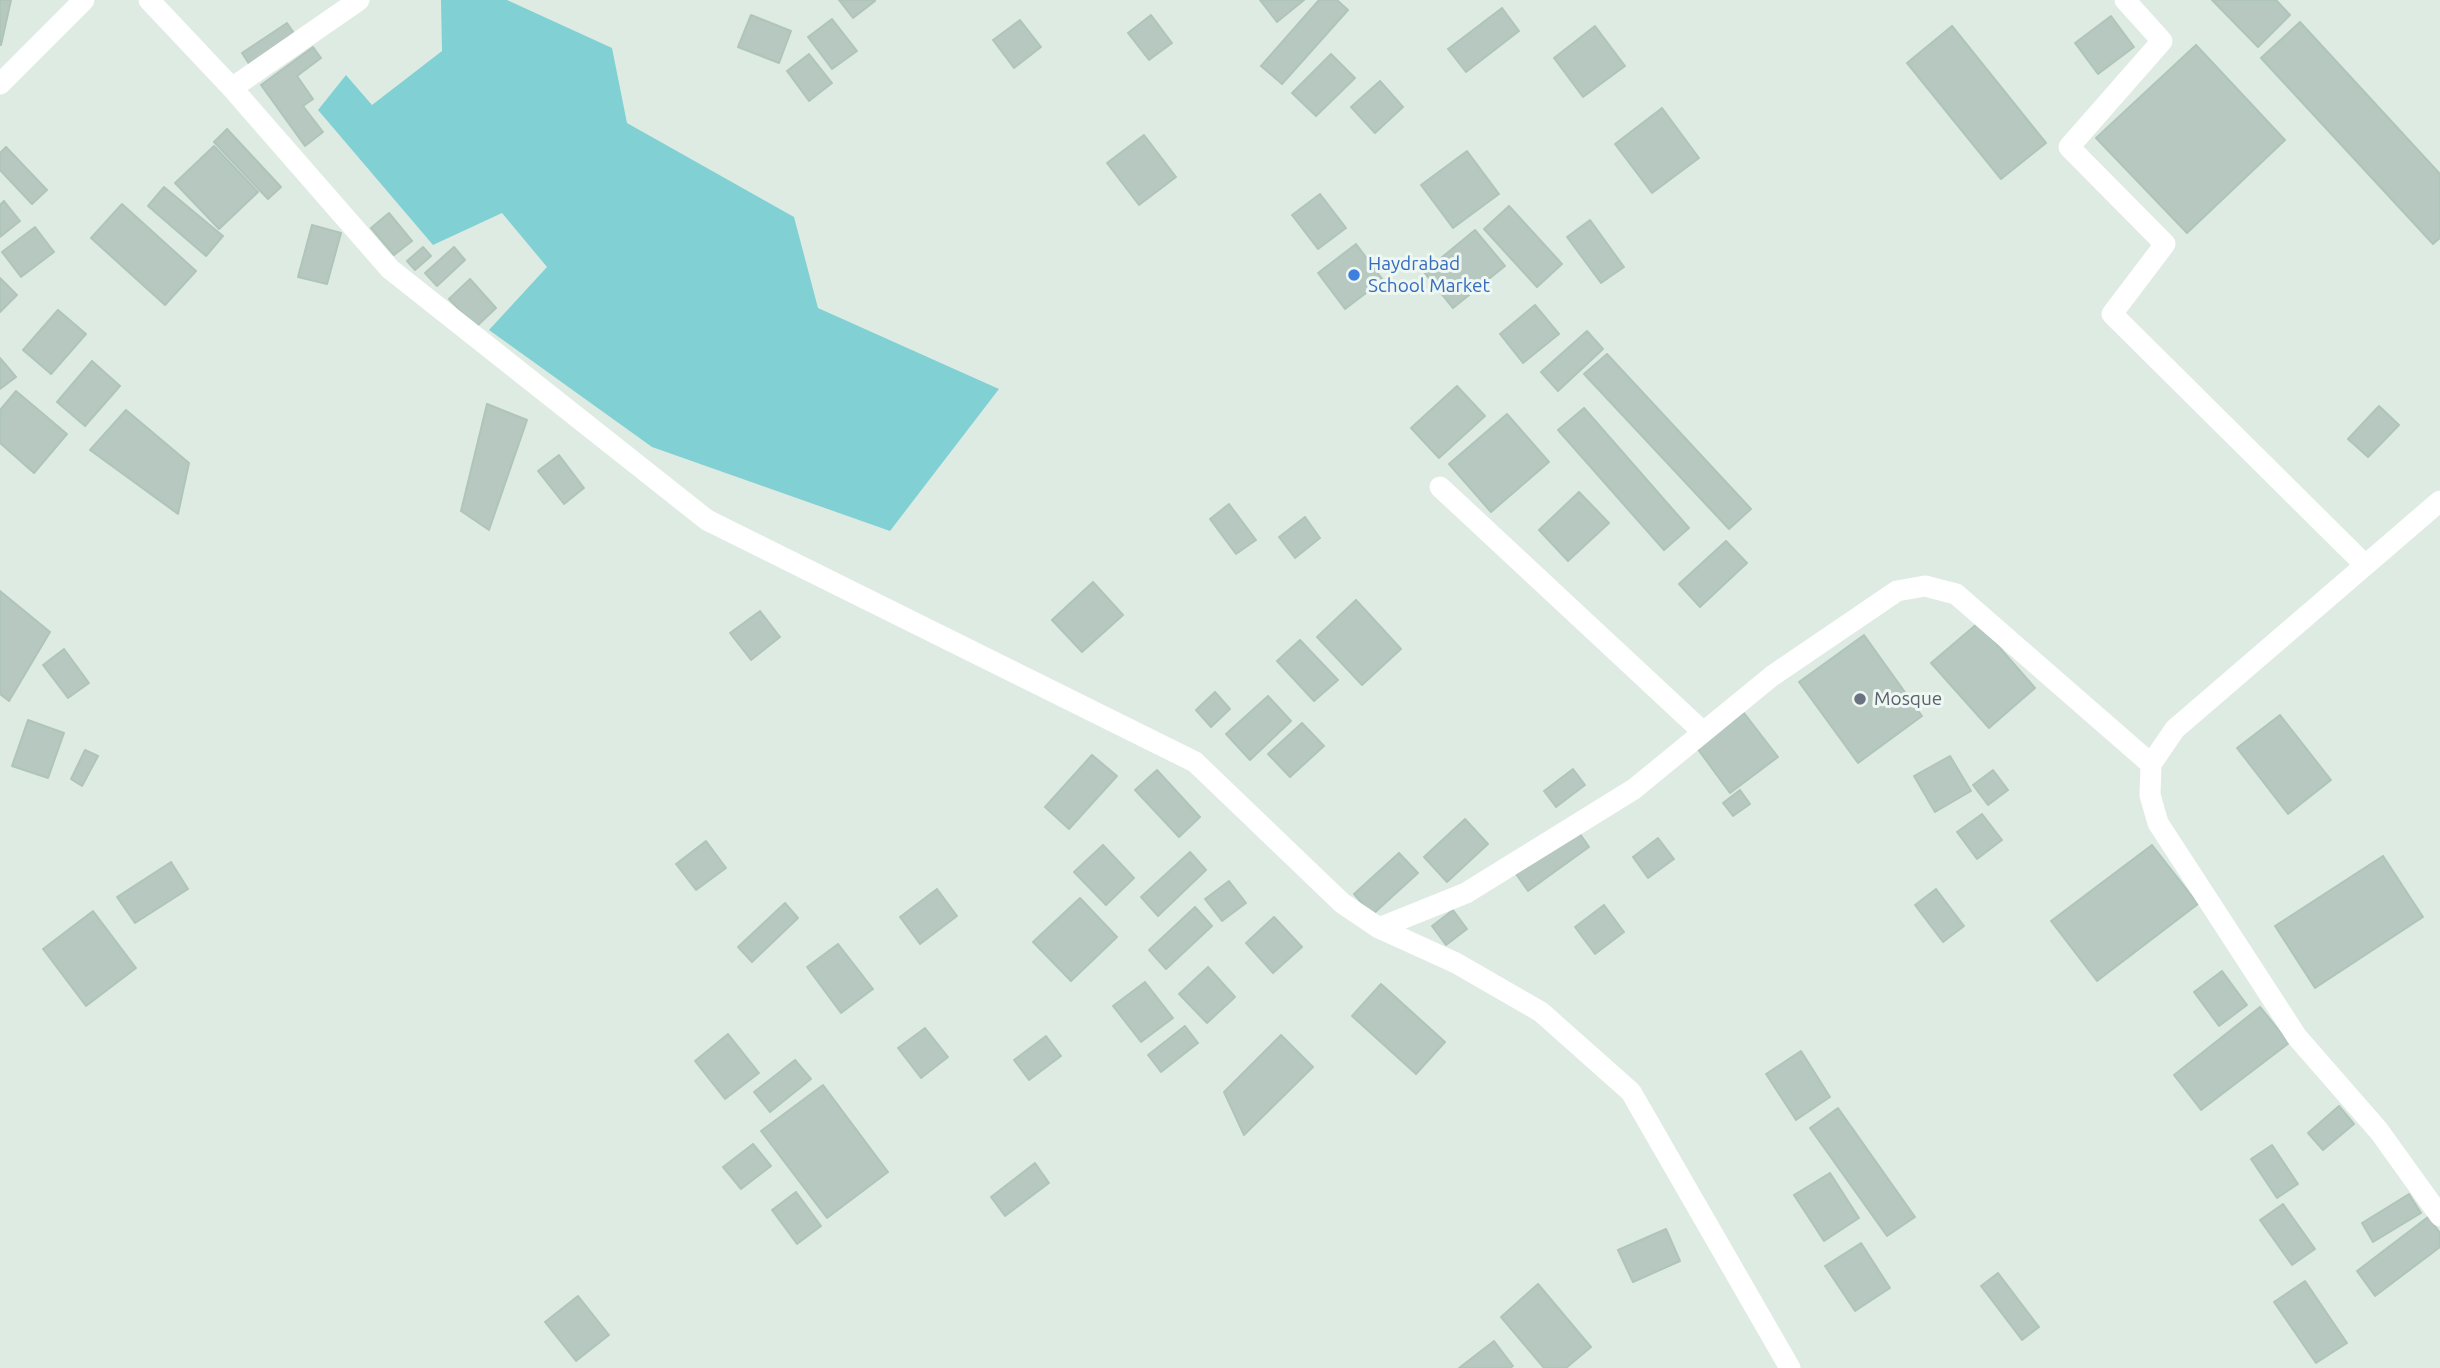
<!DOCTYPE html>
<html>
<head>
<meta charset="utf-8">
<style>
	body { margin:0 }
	canvas { display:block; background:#deebe3 }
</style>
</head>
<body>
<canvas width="2440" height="1368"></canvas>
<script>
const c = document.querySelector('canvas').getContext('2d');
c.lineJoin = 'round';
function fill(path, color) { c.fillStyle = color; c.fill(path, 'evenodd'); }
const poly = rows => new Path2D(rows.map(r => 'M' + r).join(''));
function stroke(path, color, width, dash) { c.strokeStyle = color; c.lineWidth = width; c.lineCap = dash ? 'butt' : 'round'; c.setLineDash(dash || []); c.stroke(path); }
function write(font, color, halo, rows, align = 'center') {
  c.font = font + ' Ubuntu,sans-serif'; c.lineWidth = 6; c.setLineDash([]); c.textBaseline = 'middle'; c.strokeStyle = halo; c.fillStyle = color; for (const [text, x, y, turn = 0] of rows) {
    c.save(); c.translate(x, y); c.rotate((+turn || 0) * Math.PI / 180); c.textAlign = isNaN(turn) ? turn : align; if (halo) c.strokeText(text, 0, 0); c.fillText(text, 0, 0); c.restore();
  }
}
fill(poly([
	[441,0,507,0,612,48,627,123,794,217,818,308,999,389,890,531,652,447,489,330,547,267,502,213,433,245,318,110,346,75,372,105,442,51]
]), '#81d1d4');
const building = poly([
	[0,0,11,0,1,45,0,45,0,0],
	[839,0,875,0,875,1,853,18,839,0],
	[1260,0,1304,0,1277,22,1260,0],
	[1319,0,1337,0,1348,10,1282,84,1261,66,1319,0],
	[2212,0,2276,0,2290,15,2258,47,2212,0],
	[1502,8,1519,31,1466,72,1448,49,1502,8],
	[751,15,791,31,779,63,738,47,751,15],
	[1151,15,1172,43,1149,60,1128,33,1151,15],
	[2111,16,2134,47,2098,74,2075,43,2111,16],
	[832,19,857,51,832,69,808,37,832,19],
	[1020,20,1041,47,1014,68,993,40,1020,20],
	[2300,22,2440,174,2440,238,2433,244,2261,58,2300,22],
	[287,23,298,39,253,70,242,53,287,23],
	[1595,26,1625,66,1583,97,1554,58,1595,26],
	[1952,26,2046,143,2001,179,1907,63,1952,26],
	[2196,45,2285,140,2187,233,2096,138,2196,45],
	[313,47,321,58,297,76,313,99,303,106,323,132,305,146,261,85,313,47],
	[809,54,832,83,809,101,787,71,809,54],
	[1331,54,1355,78,1316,116,1292,93,1331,54],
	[1380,81,1403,107,1375,133,1351,107,1380,81],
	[1662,108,1699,158,1652,193,1615,144,1662,108],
	[227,129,281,187,268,199,214,142,227,129],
	[1144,135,1176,177,1139,205,1107,163,1144,135],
	[214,146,258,192,219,229,175,183,214,146],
	[6,147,47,190,32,204,0,170,0,153,6,147],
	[1467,151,1499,194,1453,228,1421,185,1467,151],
	[164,187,223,236,206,256,148,206,164,187],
	[1320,194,1346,228,1318,249,1292,215,1320,194],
	[4,201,20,221,0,237,0,205,4,201],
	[122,204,196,271,165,305,91,238,122,204],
	[1509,206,1562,264,1537,287,1484,229,1509,206],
	[389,213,412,241,394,255,371,228,389,213],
	[1590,220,1624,267,1601,283,1567,237,1590,220],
	[312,225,341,233,327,284,298,277,312,225],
	[35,227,54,252,21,277,2,252,35,227],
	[1475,230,1505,266,1453,308,1424,272,1475,230],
	[1356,244,1383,280,1345,309,1318,273,1356,244],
	[423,247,431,256,415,270,407,261,423,247],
	[454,247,465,260,437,286,425,273,454,247],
	[0,278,17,295,0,312,0,278],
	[470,279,496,308,476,327,449,299,470,279],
	[1535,305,1559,334,1523,363,1500,334,1535,305],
	[58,310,86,334,51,374,23,350,58,310],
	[1587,331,1603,349,1558,391,1541,372,1587,331],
	[1607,354,1751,509,1729,529,1584,374,1607,354],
	[0,358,16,377,0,389,0,358],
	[92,361,120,386,85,426,57,402,92,361],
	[1457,386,1485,416,1439,458,1411,428,1457,386],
	[16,391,67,434,34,473,0,443,0,410,16,391],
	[487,404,527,420,489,530,461,511,487,404],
	[2379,406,2399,425,2368,457,2348,439,2379,406],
	[1584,408,1689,528,1664,550,1558,430,1584,408],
	[126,410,189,463,178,514,90,450,126,410],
	[1507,414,1549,462,1491,512,1449,464,1507,414],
	[559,455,584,488,564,504,538,471,559,455],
	[1579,492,1609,523,1568,561,1539,530,1579,492],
	[1229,504,1256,540,1236,554,1210,519,1229,504],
	[1305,517,1320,538,1295,558,1279,537,1305,517],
	[1726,541,1747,563,1700,607,1679,584,1726,541],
	[1093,582,1123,615,1082,652,1052,620,1093,582],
	[0,591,50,632,9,701,0,694,0,591],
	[1356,600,1401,649,1362,685,1317,637,1356,600],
	[760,611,780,637,751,660,730,633,760,611],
	[1978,623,2035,688,1989,728,1931,663,1978,623],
	[1864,635,1922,716,1858,763,1799,682,1864,635],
	[1300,640,1338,680,1314,701,1277,661,1300,640],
	[64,649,89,683,68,698,43,665,64,649],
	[1215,692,1230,709,1211,727,1196,710,1215,692],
	[1268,696,1291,721,1250,760,1226,734,1268,696],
	[1744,713,1778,757,1730,793,1697,748,1744,713],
	[2280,715,2331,780,2288,814,2237,748,2280,715],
	[28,720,64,733,48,778,12,766,28,720],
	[1302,723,1324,746,1290,777,1268,754,1302,723],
	[85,750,98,756,82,786,71,779,85,750],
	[1092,755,1117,776,1069,829,1045,807,1092,755],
	[1950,756,1971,791,1935,812,1914,776,1950,756],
	[1573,769,1585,785,1556,807,1544,791,1573,769],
	[1157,770,1200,817,1179,837,1135,790,1157,770],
	[1993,770,2008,790,1988,805,1973,785,1993,770],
	[1740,790,1750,804,1733,816,1723,803,1740,790],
	[1982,814,2002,840,1977,859,1957,832,1982,814],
	[1465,819,1488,844,1447,882,1424,857,1465,819],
	[1578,831,1589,847,1528,891,1516,874,1578,831],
	[1658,838,1674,859,1648,878,1633,857,1658,838],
	[706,841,726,868,696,890,676,864,706,841],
	[1103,845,1134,878,1106,905,1074,872,1103,845],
	[2152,845,2198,904,2097,981,2051,921,2152,845],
	[1190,852,1206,870,1158,916,1141,897,1190,852],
	[1399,853,1418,873,1372,915,1354,894,1399,853],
	[2383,856,2423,917,2315,988,2275,926,2383,856],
	[171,862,188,889,135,923,117,897,171,862],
	[1229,881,1246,903,1222,921,1205,899,1229,881],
	[937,889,957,916,920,944,900,917,937,889],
	[1936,889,1964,926,1943,942,1915,905,1936,889],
	[1080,898,1117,937,1071,981,1033,942,1080,898],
	[785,903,798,918,752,962,738,947,785,903],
	[1604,905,1624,932,1595,954,1575,927,1604,905],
	[1195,907,1212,926,1166,969,1149,950,1195,907],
	[1453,910,1467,929,1446,945,1432,926,1453,910],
	[93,911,136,968,86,1006,43,949,93,911],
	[1274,917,1302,947,1273,973,1246,943,1274,917],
	[838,944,873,989,841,1013,807,967,838,944],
	[1208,967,1235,997,1207,1023,1179,994,1208,967],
	[2222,971,2247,1005,2219,1026,2194,992,2222,971],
	[1145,982,1173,1018,1141,1042,1113,1006,1145,982],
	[1381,984,1445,1042,1416,1074,1352,1016,1381,984],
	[2260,1007,2289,1043,2201,1110,2174,1075,2260,1007],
	[1185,1026,1198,1043,1161,1072,1148,1055,1185,1026],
	[925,1028,948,1057,921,1078,898,1048,925,1028],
	[728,1034,759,1073,725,1099,695,1061,728,1034],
	[1281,1035,1313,1067,1244,1135,1224,1092,1281,1035],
	[1046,1036,1061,1056,1029,1080,1014,1060,1046,1036],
	[1801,1051,1830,1097,1796,1120,1766,1074,1801,1051],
	[795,1060,811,1079,770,1112,754,1092,795,1060],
	[823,1085,888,1172,827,1218,761,1131,823,1085],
	[2339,1106,2354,1124,2323,1150,2308,1133,2339,1106],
	[1838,1108,1915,1217,1887,1236,1810,1128,1838,1108],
	[753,1144,771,1166,741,1189,723,1167,753,1144],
	[2272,1145,2298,1184,2277,1198,2251,1159,2272,1145],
	[1035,1163,1049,1183,1005,1216,991,1197,1035,1163],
	[1830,1173,1859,1218,1824,1241,1794,1195,1830,1173],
	[796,1192,821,1226,797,1244,772,1210,796,1192],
	[2409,1194,2421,1213,2373,1242,2362,1223,2409,1194],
	[2283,1204,2315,1249,2292,1265,2260,1220,2283,1204],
	[2428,1217,2440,1233,2440,1247,2375,1296,2357,1271,2428,1217],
	[1666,1229,1680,1261,1633,1282,1618,1250,1666,1229],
	[1861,1243,1890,1288,1855,1311,1825,1266,1861,1243],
	[1998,1273,2039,1327,2022,1340,1981,1286,1998,1273],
	[2305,1281,2347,1343,2316,1363,2274,1302,2305,1281],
	[1538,1284,1591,1347,1566,1368,1544,1368,1501,1317,1538,1284],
	[578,1296,609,1335,576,1361,545,1322,578,1296],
	[1494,1341,1513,1366,1510,1368,1459,1368,1494,1341]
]);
fill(building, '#b6c8bf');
stroke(building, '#b0c5ba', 2);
stroke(poly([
	[149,0,232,88,390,269,707,520,1195,762,1342,903,1379,928,1456,963,1541,1012,1631,1092,1790,1368],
	[2125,0,2162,41,2069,147,2165,244,2112,314,2364,564],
	[0,84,84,0],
	[232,88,359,0],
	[1440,487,1703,732],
	[2440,501,2175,729,2151,764,2150,795,2158,823,2297,1037,2379,1131,2440,1216],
	[1379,928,1466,893,1634,789,1772,676,1897,591,1925,586,1956,594,2151,764]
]), '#fff', 21);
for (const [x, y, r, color] of [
	[1354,275,7,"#3f7fe0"],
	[1860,699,7,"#6b7280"]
]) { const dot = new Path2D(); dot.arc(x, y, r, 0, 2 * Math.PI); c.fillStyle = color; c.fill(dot); stroke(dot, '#eef7f2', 2.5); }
write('19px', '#366cbe', '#eef7f2', [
	["Haydrabad",1368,264],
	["School Market",1368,286]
], 'left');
write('19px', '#5b616d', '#eef7f2', [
	["Mosque",1874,699]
], 'left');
</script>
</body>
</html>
